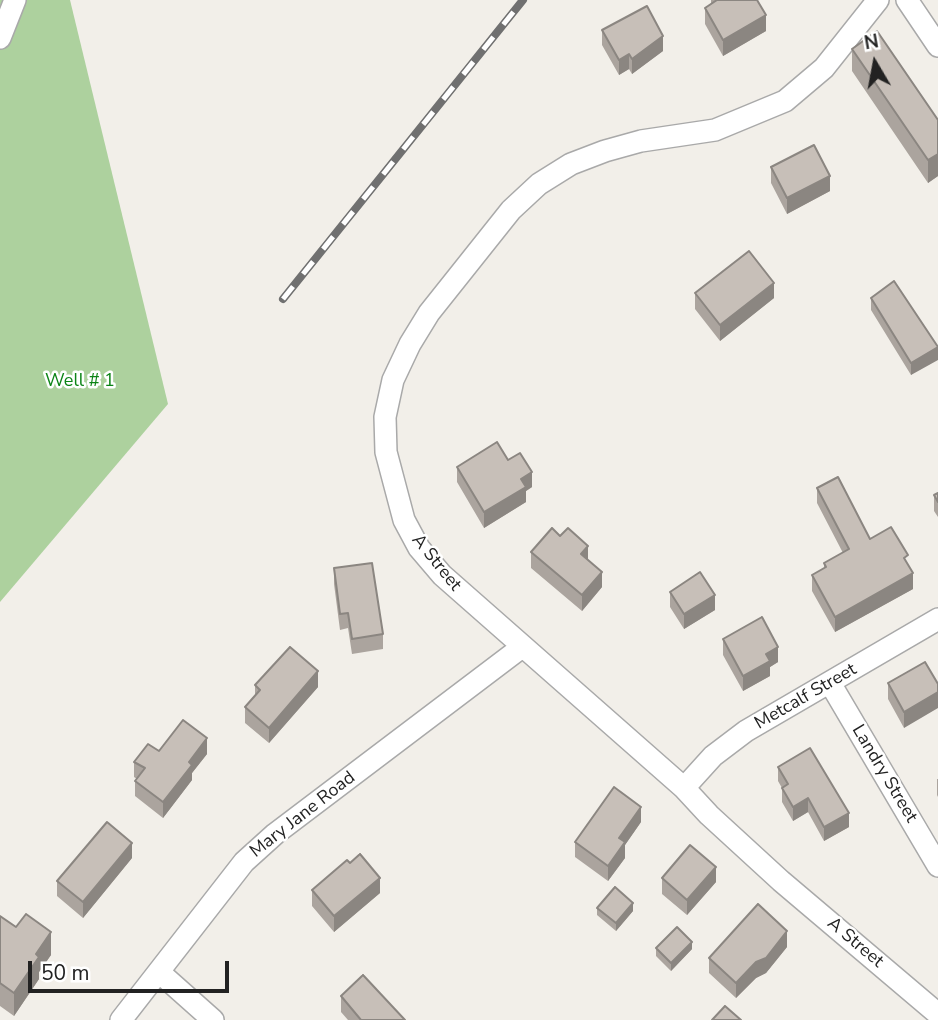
<!DOCTYPE html>
<html>
<head>
<meta charset="utf-8">
<style>
	body { margin:0 }
	#map { position:relative; width:938px; height:1020px; overflow:hidden; background:#f2efe9; font-family:"Nunito Sans",sans-serif }
	canvas { display:block }
	.north { position:absolute; left:840px; top:28px; width:70px; height:70px; -webkit-text-stroke:5px #fff; paint-order:stroke; rotate:350deg; font-size:19px; font-weight:700; line-height:28px; text-align:center; color:#222 }
	.north::after { content:''; display:block; margin:auto; width:24px; height:32px; background:#222; clip-path:polygon(50% 0,100% 100%,50% 72%,0 100%) }
	.scale { position:absolute; left:28px; top:961px; width:201px; height:32px; box-sizing:border-box; border:4px solid #222; border-top:0; padding-left:9px; font-size:21px; line-height:24px; white-space:nowrap; color:#222; -webkit-text-stroke:5px #fff; paint-order:stroke }
</style>
</head>
<body>
<div id="map">
<canvas width="938" height="1020"></canvas>
<div class="north">N</div>
<div class="scale">50 m</div>
</div>
<script>
const c = document.querySelector('canvas').getContext('2d');
c.lineJoin = 'round';
function fill(path, color) { c.fillStyle = color; c.fill(path, 'evenodd'); }
const poly = rows => new Path2D(rows.map(r => 'M' + r).join(''));
function stroke(path, color, width, dash) { c.strokeStyle = color; c.lineWidth = width; c.lineCap = dash ? 'butt' : 'round'; c.setLineDash(dash || []); c.stroke(path); }
function write(font, color, halo, rows, align = 'center') {
  c.font = font + ' "Nunito Sans",sans-serif'; c.lineWidth = 5; c.setLineDash([]); c.textBaseline = 'middle'; c.strokeStyle = halo; c.fillStyle = color; for (const [text, x, y, turn = 0] of rows) {
    c.save(); c.translate(x, y); c.rotate((+turn || 0) * Math.PI / 180); c.textAlign = isNaN(turn) ? turn : align; if (halo) c.strokeText(text, 0, 0); c.fillText(text, 0, 0); c.restore();
  }
}
fill(poly([
	[0,0,70,0,168,404,0,602]
]), '#add19e');
const street = poly([
	[878,0,824,68,785,101,715,130,641,141,605,151,571,164,539,184,511,210,429,313,410,344,393,380,385,417,386,452,404,520,419,548,442,575,684,788,709,815,781,881,938,1014],
	[907,0,938,46],
	[0,38,15,0],
	[830,683,938,866],
	[684,788,713,756,746,731,938,619],
	[159,972,213,1020],
	[121,1020,244,862,275,834,522,647]
]);
stroke(street, '#a9a9a9', 24);
stroke(street, '#fff', 21);
const rail = poly([
	[283,299,523,0]
]);
stroke(rail, '#707070', 8);
stroke(rail, '#fff', 5, [16]);
fill(poly([
	[711,0,757,0,766,31,723,56,705,24,705,8,711,5],
	[602,30,663,51,632,74,629,69,619,75,602,45],
	[852,49,938,120,938,176,928,183,852,71],
	[771,167,830,191,787,214,771,183],
	[695,293,774,298,720,341,695,309],
	[871,298,938,347,911,375,871,310],
	[508,460,532,487,526,491,526,502,484,528,457,482,457,467],
	[817,488,870,539,908,565,913,589,835,632,812,591,812,575,824,568,824,563,843,553,817,503],
	[938,493,938,517,934,511,934,495],
	[531,552,588,560,602,587,582,611,531,568],
	[334,568,383,634,383,649,352,654,348,628,340,630,334,584],
	[670,592,715,610,684,629,670,607],
	[723,639,778,662,770,667,770,676,743,691,723,655],
	[925,662,904,728,888,699,888,683],
	[255,685,318,687,269,743,245,723,245,707,255,695],
	[159,751,207,754,192,773,192,780,163,818,135,796,135,781,137,779,134,777,134,762],
	[778,767,849,827,824,841,808,812,793,821,782,802,782,788,778,781],
	[937,779,938,779,938,797,937,795],
	[641,822,625,845,625,858,608,881,575,857,575,842],
	[132,858,83,918,57,896,57,881],
	[662,878,716,882,687,915,662,894],
	[312,890,380,893,334,932,312,906],
	[597,908,633,911,616,931,597,915],
	[0,916,51,955,39,972,39,979,14,1016,0,1006],
	[787,947,766,973,756,978,736,998,709,973,709,958],
	[656,948,692,949,671,971,656,956],
	[341,996,405,1020,348,1020,341,1012]
]), '#aba49e');
fill(poly([
	[766,15,766,31,723,56,723,40],
	[663,36,663,51,632,74,632,59],
	[629,54,629,69,619,75,619,60],
	[938,154,938,176,928,183,928,160],
	[830,176,830,191,787,214,787,198],
	[774,283,774,298,720,341,720,325],
	[938,347,938,360,911,375,911,363],
	[532,472,532,487,526,491,526,502,484,528,484,512,521,479],
	[588,546,588,561,581,554],
	[602,572,602,587,582,611,582,595],
	[913,573,913,589,835,632,835,617],
	[715,595,715,610,684,629,684,614],
	[778,647,778,662,770,667,770,676,743,691,743,676,766,654],
	[318,671,318,687,269,743,269,728],
	[938,692,938,708,904,728,904,712],
	[207,738,207,754,192,773,192,780,163,818,163,802,189,762],
	[808,798,808,812,793,821,793,807],
	[641,807,641,822,625,845,625,858,608,881,608,866,619,838],
	[849,813,849,827,824,841,824,827],
	[132,843,132,858,83,918,83,902],
	[716,867,716,882,687,915,687,900],
	[380,878,380,893,334,932,334,916],
	[633,903,633,911,616,931,616,923],
	[787,931,787,947,766,973,756,978,736,998,736,983],
	[51,932,51,955,39,972,39,979,14,1016,14,993,36,954],
	[692,942,692,949,671,971,671,963]
]), '#8b8681');
const building = poly([
	[717,0,757,0,766,15,723,40,705,8,717,0],
	[647,6,663,36,632,59,629,54,619,60,602,30,647,6],
	[877,31,938,120,938,154,928,160,852,49,877,31],
	[814,145,830,176,787,198,771,167,814,145],
	[749,251,774,283,720,325,695,293,749,251],
	[894,281,938,347,911,363,871,298,894,281],
	[497,442,508,460,520,453,532,472,521,479,526,487,484,512,457,467,497,442],
	[838,477,870,539,891,527,908,555,904,558,913,573,835,617,812,575,826,567,824,563,849,549,817,488,838,477],
	[938,493,938,502,934,495,938,493],
	[552,528,560,536,568,528,588,546,581,554,602,572,582,595,531,552,552,528],
	[372,563,383,634,352,639,348,613,340,614,334,568,372,563],
	[700,572,715,595,684,614,670,592,700,572],
	[762,617,778,647,766,654,770,661,743,676,723,639,762,617],
	[290,647,318,671,269,728,245,707,260,690,255,685,290,647],
	[925,662,938,684,938,692,904,712,888,683,925,662],
	[183,720,207,738,189,762,192,765,163,802,135,781,145,768,134,762,148,744,159,751,183,720],
	[810,748,849,813,824,827,808,798,793,807,782,788,788,784,778,767,810,748],
	[614,787,641,807,619,838,625,842,608,866,575,842,614,787],
	[107,822,132,843,83,902,57,881,107,822],
	[690,845,716,867,687,900,662,878,690,845],
	[360,854,380,878,334,916,312,890,347,860,350,863,360,854],
	[615,887,633,903,616,923,597,908,615,887],
	[758,904,787,931,766,958,756,962,736,983,709,958,758,904],
	[26,914,51,932,36,954,39,957,14,993,0,983,0,916,16,927,26,914],
	[677,927,692,942,671,963,656,948,677,927],
	[363,975,405,1020,361,1020,341,996,363,975],
	[725,1006,741,1020,712,1020,725,1006]
]);
fill(building, '#c7bfb8');
stroke(building, '#8b8681', 2);
write('18px', '#0c8416', '#fff', [
	["Well # 1",80,382]
]);
write('18px', '#222', '#fff', [
	["A Street",436,563,51],
	["Metcalf Street",806,697,-30],
	["Landry Street",884,774,59],
	["Mary Jane Road",303,815,-38],
	["A Street",855,943,40]
]);
</script>
</body>
</html>
